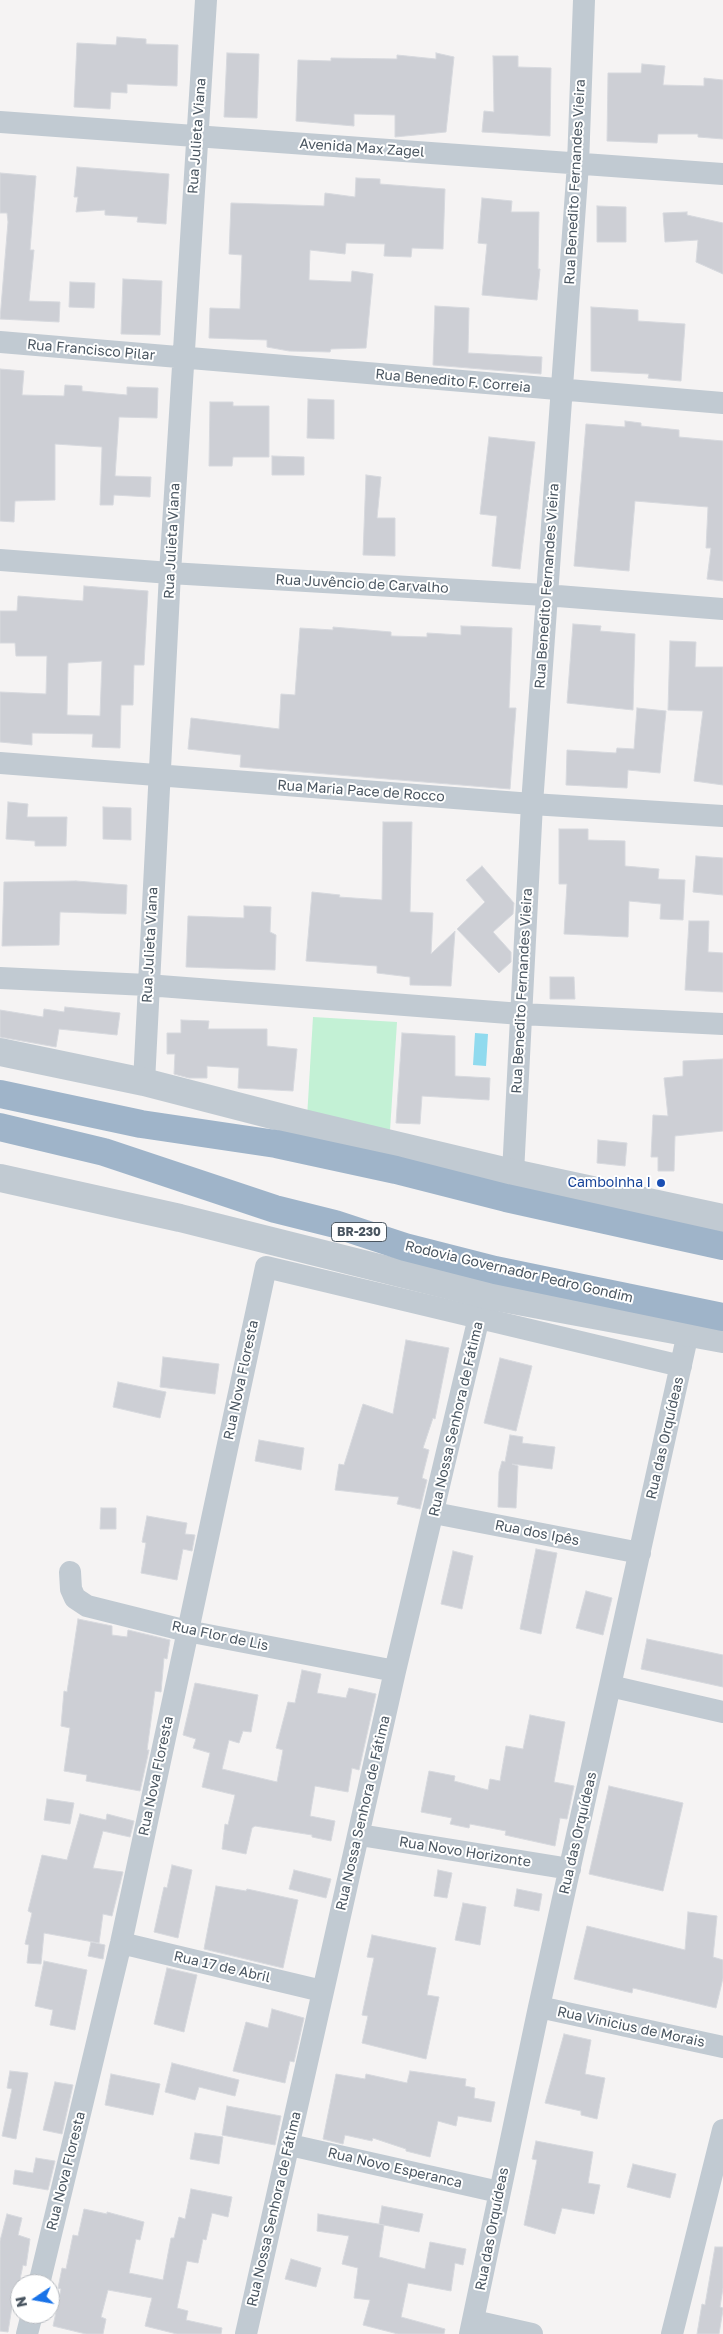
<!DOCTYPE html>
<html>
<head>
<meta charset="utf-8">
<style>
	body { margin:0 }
	#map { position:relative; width:723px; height:2334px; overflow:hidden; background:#f5f3f3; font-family:"Golos Text",sans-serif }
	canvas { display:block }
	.north { position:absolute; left:10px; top:2274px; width:50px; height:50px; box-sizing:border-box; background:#fff; border:1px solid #b7bbc0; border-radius:50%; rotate:258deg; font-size:14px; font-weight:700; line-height:20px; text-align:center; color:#4a5661 }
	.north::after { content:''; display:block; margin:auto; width:18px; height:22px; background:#1a73e8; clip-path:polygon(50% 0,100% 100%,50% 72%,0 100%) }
</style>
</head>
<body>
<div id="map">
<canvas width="723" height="2334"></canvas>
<div class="north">N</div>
</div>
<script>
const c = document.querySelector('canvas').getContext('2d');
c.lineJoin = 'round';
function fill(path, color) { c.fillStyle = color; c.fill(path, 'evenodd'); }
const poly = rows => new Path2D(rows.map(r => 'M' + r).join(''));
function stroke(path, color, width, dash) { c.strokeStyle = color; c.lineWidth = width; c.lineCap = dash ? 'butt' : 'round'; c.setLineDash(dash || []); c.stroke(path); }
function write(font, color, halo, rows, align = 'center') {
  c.font = font + ' "Golos Text",sans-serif'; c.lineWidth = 4; c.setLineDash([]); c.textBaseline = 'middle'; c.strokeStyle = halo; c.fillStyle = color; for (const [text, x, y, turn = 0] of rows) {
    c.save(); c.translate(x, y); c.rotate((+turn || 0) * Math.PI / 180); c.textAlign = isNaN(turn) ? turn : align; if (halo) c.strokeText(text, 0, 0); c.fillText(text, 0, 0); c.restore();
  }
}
fill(poly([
	[313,1017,397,1022,390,1131,307,1118]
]), '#c3f1d5');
fill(poly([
	[475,1033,488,1034,486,1066,473,1065]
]), '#90daee');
const building = poly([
	[117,37,146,39,146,44,178,45,177,86,127,84,127,93,111,92,110,109,74,107,77,43,116,45,117,37],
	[227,53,259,54,257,118,224,117,227,53],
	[436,53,454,57,446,132,395,137,395,115,354,114,354,126,296,121,298,60,331,61,331,58,397,59,397,55,436,59,436,53],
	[493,56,518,56,518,67,551,68,550,136,482,132,484,111,494,112,493,56],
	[642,64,665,66,663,85,704,86,704,78,723,80,723,139,698,137,698,134,658,134,657,143,607,141,608,73,641,73,642,64],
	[77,167,169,174,166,224,137,222,138,217,105,215,105,210,76,212,78,197,74,197,77,167],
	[0,173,36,176,30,250,34,250,29,301,60,302,59,322,0,319,8,222,7,213,0,213,0,173],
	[356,178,380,179,380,184,445,189,443,249,412,248,411,257,384,256,385,244,346,243,345,254,310,250,309,280,351,282,352,271,373,274,366,348,331,349,330,352,289,351,267,347,267,340,209,338,210,308,240,309,242,255,229,254,231,203,324,206,325,193,355,197,356,178],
	[482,198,512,201,511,212,539,212,538,269,540,269,537,300,482,295,487,244,478,243,482,198],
	[597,206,626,207,626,242,597,242,597,206],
	[687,212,687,215,723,223,723,274,696,262,698,240,665,242,663,213,687,212],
	[123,279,162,281,160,335,121,334,123,279],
	[70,282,95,283,94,308,69,307,70,282],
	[435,306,469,308,468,353,542,357,541,374,433,365,435,306],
	[591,307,638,310,638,321,685,324,681,381,648,378,649,374,591,371,591,307],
	[0,369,24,371,22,395,64,396,65,385,82,386,82,391,127,395,127,387,158,388,157,418,119,417,115,476,151,477,150,497,114,495,113,505,100,505,102,447,55,444,55,500,15,501,14,522,0,521,0,369],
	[308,399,334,400,334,439,307,438,308,399],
	[210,402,233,402,233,406,269,406,269,457,233,457,232,466,209,466,210,402],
	[625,421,641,423,641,426,679,430,679,437,723,441,723,581,707,579,711,548,706,548,708,507,635,501,629,571,574,566,586,424,625,427,625,421],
	[489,437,535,442,520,569,492,566,497,516,480,514,489,437],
	[272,456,304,457,304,475,272,475,272,456],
	[366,475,381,477,377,518,395,518,395,556,363,555,366,475],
	[84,586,148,591,144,665,134,665,133,705,121,705,120,748,92,747,93,734,32,733,32,745,0,742,0,692,46,694,47,656,16,656,15,643,0,643,0,611,17,611,18,596,83,601,84,586],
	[102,661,100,716,67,715,68,663,102,661],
	[573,624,601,626,600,631,635,634,633,710,567,703,573,624],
	[461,626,512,628,509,708,516,708,510,789,240,767,241,755,188,749,191,718,279,729,281,694,295,695,300,628,333,630,333,627,391,632,391,636,427,637,427,633,461,635,461,626],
	[670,641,696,642,695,667,723,667,723,785,694,781,703,711,668,710,670,641],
	[637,708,666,711,660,773,628,770,627,788,566,785,567,750,616,753,617,748,634,749,637,708],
	[8,802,28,804,27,817,67,817,66,846,35,846,35,841,6,839,8,802],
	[103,807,131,808,131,840,103,839,103,807],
	[383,822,412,822,410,912,433,913,431,954,455,931,451,986,410,985,410,977,377,973,377,966,306,961,312,892,340,895,339,897,382,900,383,822],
	[559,829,588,829,588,840,625,841,625,866,659,869,658,879,685,880,683,920,660,919,661,904,629,901,628,937,564,934,567,884,559,884,559,829],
	[696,856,723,858,723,895,693,892,696,856],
	[482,866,514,903,513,914,493,932,511,952,511,962,499,973,457,929,485,902,466,880,482,866],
	[76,881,127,885,126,914,60,912,59,945,2,946,4,882,76,881],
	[244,906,271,907,270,932,276,935,275,970,186,967,188,916,244,918,244,906],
	[689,921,709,921,708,952,723,953,723,992,685,990,689,921],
	[550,977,574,977,575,999,550,999,550,977],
	[65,1007,120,1013,117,1035,59,1029,56,1047,0,1037,0,1010,43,1017,44,1009,64,1012,65,1007],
	[181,1020,209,1021,208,1029,267,1029,267,1046,297,1049,293,1091,238,1088,239,1068,207,1066,207,1078,189,1078,174,1074,175,1054,167,1054,167,1033,181,1033,181,1020],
	[402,1033,455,1036,455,1076,490,1078,489,1100,422,1096,420,1124,396,1123,402,1033],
	[723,1059,723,1131,675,1136,674,1171,658,1171,658,1157,651,1157,653,1115,668,1116,664,1078,683,1076,683,1061,723,1059],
	[598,1140,627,1143,625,1166,597,1163,598,1140],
	[406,1340,449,1348,435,1419,433,1418,423,1448,429,1450,422,1478,427,1480,420,1509,397,1504,399,1497,335,1490,339,1464,344,1465,363,1404,393,1414,406,1340],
	[163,1357,219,1364,215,1394,160,1387,163,1357],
	[500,1358,532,1366,516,1431,484,1423,500,1358],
	[118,1382,166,1392,160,1418,113,1407,118,1382],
	[510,1435,523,1437,522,1443,555,1447,552,1469,512,1464,518,1466,516,1508,498,1507,499,1472,502,1461,505,1462,510,1435],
	[259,1440,304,1448,301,1470,255,1461,259,1440],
	[101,1508,116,1508,116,1529,100,1529,101,1508],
	[147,1516,187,1523,185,1534,195,1535,192,1551,183,1549,177,1580,141,1573,146,1543,142,1542,147,1516],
	[536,1549,557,1553,541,1634,520,1629,536,1549],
	[453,1551,473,1556,462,1609,441,1604,453,1551],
	[586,1591,612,1598,603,1635,576,1628,586,1591],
	[78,1619,112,1626,112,1635,127,1637,128,1630,170,1640,167,1659,164,1658,161,1692,155,1691,147,1750,149,1750,140,1791,86,1781,87,1775,64,1771,70,1728,61,1726,64,1691,67,1692,78,1619],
	[647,1639,723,1655,723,1687,641,1669,647,1639],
	[302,1670,321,1674,317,1693,346,1698,349,1688,376,1694,359,1770,352,1768,348,1792,315,1786,310,1816,335,1821,331,1841,312,1837,312,1835,255,1826,252,1828,246,1854,222,1849,225,1824,228,1825,235,1795,202,1787,210,1753,193,1748,196,1739,183,1735,195,1683,258,1695,251,1732,243,1731,239,1743,229,1740,222,1769,277,1782,283,1750,276,1748,288,1702,295,1703,302,1670],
	[530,1715,565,1722,554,1782,574,1786,567,1819,560,1818,555,1846,505,1835,506,1831,470,1824,469,1828,450,1824,452,1818,421,1812,429,1771,455,1776,454,1781,488,1790,490,1779,500,1781,506,1746,523,1749,530,1715],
	[609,1786,683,1803,663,1891,589,1874,609,1786],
	[47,1799,74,1803,70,1824,44,1820,47,1799],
	[80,1814,106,1820,107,1814,134,1821,130,1837,103,1831,93,1868,123,1872,112,1916,103,1914,99,1943,44,1933,41,1964,27,1963,29,1945,25,1944,32,1913,28,1911,42,1855,67,1860,80,1814],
	[172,1865,192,1870,178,1938,154,1932,164,1887,167,1888,172,1865],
	[294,1870,331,1879,326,1898,289,1889,294,1870],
	[438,1870,452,1873,447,1898,434,1896,438,1870],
	[216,1886,246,1891,247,1889,298,1900,283,1968,204,1949,216,1886],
	[517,1889,542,1894,539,1911,514,1906,517,1889],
	[463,1903,486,1907,480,1945,455,1940,463,1903],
	[688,1912,717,1916,713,1957,723,1960,723,1978,716,2008,633,1988,632,1993,574,1979,587,1926,685,1950,688,1912],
	[372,1935,436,1948,427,1995,439,1997,426,2059,362,2043,368,2016,362,2015,374,1958,367,1957,372,1935],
	[91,1942,105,1945,103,1959,88,1956,91,1942],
	[44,1961,87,1970,75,2030,50,2025,53,2010,35,2006,44,1961],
	[167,1968,197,1975,184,2032,154,2024,167,1968],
	[272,2009,304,2018,294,2062,290,2061,285,2083,233,2071,246,2022,268,2028,272,2009],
	[564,2034,591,2040,585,2074,605,2078,597,2119,581,2115,581,2111,545,2103,564,2034],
	[172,2063,239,2080,235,2096,199,2087,195,2100,165,2092,172,2063],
	[10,2071,28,2073,16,2139,2,2136,12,2089,7,2088,10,2071],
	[410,2071,466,2079,465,2086,475,2088,474,2098,495,2102,491,2122,458,2116,456,2126,438,2121,430,2157,406,2151,406,2149,373,2138,372,2141,345,2135,343,2144,323,2139,336,2074,365,2079,366,2074,407,2083,410,2071],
	[111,2074,160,2084,153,2115,105,2105,111,2074],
	[55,2082,73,2085,62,2134,43,2130,55,2082],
	[227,2106,281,2116,275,2145,222,2135,227,2106],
	[195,2133,223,2137,219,2164,190,2159,195,2133],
	[536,2141,593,2152,588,2183,600,2185,594,2214,562,2208,555,2234,524,2225,537,2160,532,2159,536,2141],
	[36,2158,55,2161,48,2190,13,2184,15,2170,33,2173,36,2158],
	[633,2164,676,2174,670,2198,627,2187,633,2164],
	[191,2189,232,2197,228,2217,212,2213,206,2240,203,2239,198,2263,187,2261,177,2308,188,2311,186,2320,222,2328,221,2334,177,2334,145,2326,152,2298,108,2290,101,2317,106,2319,103,2334,86,2334,53,2326,61,2289,58,2288,62,2268,66,2269,73,2235,78,2236,84,2209,107,2214,107,2212,144,2222,140,2240,136,2239,129,2273,163,2280,171,2238,174,2238,179,2217,185,2219,191,2189],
	[382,2206,423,2214,419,2232,379,2224,382,2206],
	[7,2214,22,2218,18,2235,30,2239,26,2266,23,2265,17,2294,14,2294,8,2332,0,2331,0,2241,7,2214],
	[318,2214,384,2225,379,2257,425,2269,430,2242,466,2249,463,2265,455,2263,451,2291,408,2283,401,2317,445,2329,444,2334,398,2334,363,2325,370,2300,354,2298,358,2268,342,2264,349,2236,317,2231,318,2214],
	[715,2247,723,2247,723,2288,720,2307,723,2308,723,2310,719,2334,697,2334,702,2304,705,2305,715,2247],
	[291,2259,321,2268,316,2287,285,2279,291,2259]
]);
fill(building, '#cdcfd5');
stroke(building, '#d7d9de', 1);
stroke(poly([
	[0,122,723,174],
	[0,342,723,403],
	[0,560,170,573,545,595,723,609],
	[0,763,532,804,723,816],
	[0,978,147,985,521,1014,723,1024],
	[144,1082,170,573,206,0],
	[513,1173,532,804,578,164,584,0],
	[434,1513,640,1553],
	[70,1572,71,1589,75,1598,87,1606,187,1631,395,1671],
	[610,1686,723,1712],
	[360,1835,570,1869],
	[121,1943,322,1991],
	[539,2007,723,2047],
	[290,2145,499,2192],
	[39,2284,121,1943,266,1267,681,1366],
	[474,2321,532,2334],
	[27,2334,32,2314],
	[246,2334,395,1671,479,1317,487,1304],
	[470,2334,539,2007,688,1333],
	[672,2334,723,2130]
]), '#c1cad2', 22);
stroke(poly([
	[0,1052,144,1082,299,1122,513,1173,723,1218],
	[0,1178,180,1218,491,1296,723,1339]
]), '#c1cad2', 28);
stroke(poly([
	[0,1094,141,1124,276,1144,396,1170,506,1198,723,1246],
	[0,1127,104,1152,275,1209,335,1224,405,1247,495,1270,723,1317]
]), '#9fb4c9', 28);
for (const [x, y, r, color] of [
	[661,1183,5,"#1a4fb4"]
]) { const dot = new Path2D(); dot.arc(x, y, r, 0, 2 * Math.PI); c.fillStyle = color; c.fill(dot); stroke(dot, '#fff', 2); }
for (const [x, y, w] of [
	[359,1232,55]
]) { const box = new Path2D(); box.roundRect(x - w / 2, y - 9.5, w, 19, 4); c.fillStyle = '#fff'; c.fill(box); stroke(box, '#4a5661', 1); }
write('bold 12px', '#4a5661', null, [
	["BR-230",359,1232]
]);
write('14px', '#4a5661', '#fff', [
	["Rua Julieta Viana",197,136,-86],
	["Avenida Max Zagel",362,148,4],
	["Rua Benedito Fernandes Vieira",575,182,-87],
	["Rua Francisco Pilar",91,350,5],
	["Rua Benedito F. Correia",453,381,5],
	["Rua Julieta Viana",172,541,-87],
	["Rua Juvêncio de Carvalho",362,584,3],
	["Rua Benedito Fernandes Vieira",547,586,-86],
	["Rua Maria Pace de Rocco",361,791,4],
	["Rua Julieta Viana",150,945,-87],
	["Rua Benedito Fernandes Vieira",522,991,-87],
	["Rodovia Governador Pedro Gondim",519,1272,13],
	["Rua Nova Floresta",241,1380,-78],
	["Rua Nossa Senhora de Fátima",456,1419,-77],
	["Rua das Orquídeas",665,1438,-77],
	["Rua dos Ipês",537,1533,11],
	["Rua Flor de Lis",220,1636,12],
	["Rua Nova Floresta",156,1776,-78],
	["Rua Nossa Senhora de Fátima",363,1813,-77],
	["Rua das Orquídeas",578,1833,-77],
	["Rua Novo Horizonte",465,1852,9],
	["Rua 17 de Abril",222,1967,13],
	["Rua Vinicius de Morais",631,2027,12],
	["Rua Novo Esperanca",395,2168,13],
	["Rua Nova Floresta",66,2171,-76],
	["Rua Nossa Senhora de Fátima",274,2209,-77],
	["Rua das Orquídeas",492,2229,-79]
]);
write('14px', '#164399', '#fff', [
	["Camboinha I",651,1183]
], 'right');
</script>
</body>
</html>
